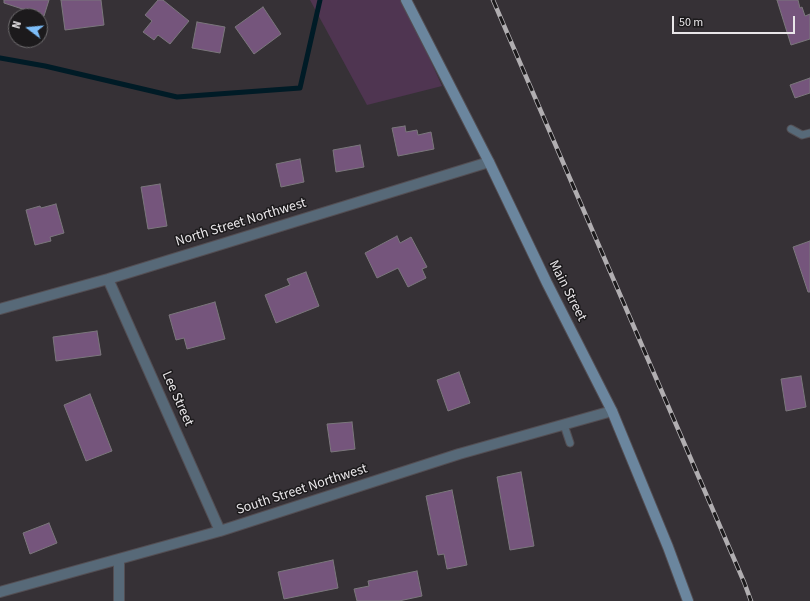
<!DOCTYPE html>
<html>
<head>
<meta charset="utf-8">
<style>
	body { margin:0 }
	#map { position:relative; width:810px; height:601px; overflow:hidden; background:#363136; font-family:"Source Sans 3",sans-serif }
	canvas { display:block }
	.north { position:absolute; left:8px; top:8px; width:40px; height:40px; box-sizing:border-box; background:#1c1a1c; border:1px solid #6e6c6e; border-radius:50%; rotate:286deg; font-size:11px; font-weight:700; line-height:16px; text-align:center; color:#e9e6e9 }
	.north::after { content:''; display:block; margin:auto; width:14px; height:18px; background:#7dbef9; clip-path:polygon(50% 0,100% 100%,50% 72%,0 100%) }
	.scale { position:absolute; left:672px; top:16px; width:123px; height:18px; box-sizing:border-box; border:2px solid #e9e6e9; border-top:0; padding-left:5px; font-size:12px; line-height:14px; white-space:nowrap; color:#e9e6e9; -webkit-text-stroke:3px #1c1a1c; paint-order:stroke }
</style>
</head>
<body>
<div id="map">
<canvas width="810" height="601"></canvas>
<div class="north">N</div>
<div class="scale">50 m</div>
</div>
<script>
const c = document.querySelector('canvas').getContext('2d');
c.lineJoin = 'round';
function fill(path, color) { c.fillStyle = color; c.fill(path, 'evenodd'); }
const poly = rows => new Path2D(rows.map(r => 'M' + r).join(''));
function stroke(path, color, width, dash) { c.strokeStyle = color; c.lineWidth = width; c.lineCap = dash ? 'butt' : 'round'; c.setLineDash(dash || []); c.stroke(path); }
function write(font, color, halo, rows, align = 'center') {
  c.font = font + ' "Source Sans 3",sans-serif'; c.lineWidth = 3; c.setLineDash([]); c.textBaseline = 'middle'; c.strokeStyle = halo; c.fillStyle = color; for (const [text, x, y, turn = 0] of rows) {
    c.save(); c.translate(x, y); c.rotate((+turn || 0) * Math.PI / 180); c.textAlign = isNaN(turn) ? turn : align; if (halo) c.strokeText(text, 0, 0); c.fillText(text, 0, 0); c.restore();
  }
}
fill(poly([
	[310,0,403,0,442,86,367,105]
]), '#4f3551');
stroke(poly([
	[0,58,45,66,177,97,300,88,320,0]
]), '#001b26', 5);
const building = poly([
	[4,0,49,0,44,16,4,3,4,0],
	[61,0,101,0,104,25,65,30,61,0],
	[158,0,163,0,189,21,170,44,158,35,154,40,143,32,152,21,145,15,158,0],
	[777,0,798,0,800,8,802,7,805,16,810,14,810,39,791,45,777,0],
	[263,7,281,34,254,54,235,27,263,7],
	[197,22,225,27,220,53,192,48,197,22],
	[810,78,810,93,795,98,790,85,810,78],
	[405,126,406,132,417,130,418,135,431,132,434,149,398,156,392,128,405,126],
	[360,145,364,167,336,172,333,150,360,145],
	[300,159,304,182,281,187,276,164,300,159],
	[160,184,167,226,148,229,141,187,160,184],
	[56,204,64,233,50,237,51,241,35,245,26,210,40,206,41,208,56,204],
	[397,236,400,243,411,237,427,267,422,269,426,278,408,287,398,268,377,278,365,253,397,236],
	[810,241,810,292,808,292,793,247,810,241],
	[306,272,319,306,276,323,265,295,290,285,287,279,306,272],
	[215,302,225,339,187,349,184,338,176,340,169,315,215,302],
	[97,331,101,355,56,361,53,337,97,331],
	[459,372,470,403,448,411,437,380,459,372],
	[801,376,806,407,786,411,781,379,801,376],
	[90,394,112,451,86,461,64,405,90,394],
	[352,422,355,449,331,452,327,424,352,422],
	[521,472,534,546,510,550,497,477,521,472],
	[452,490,467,565,447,569,444,554,438,555,426,496,452,490],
	[49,523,57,543,30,554,23,533,49,523],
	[333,560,338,588,284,599,278,572,333,560],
	[417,571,422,596,399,601,357,601,354,589,369,586,368,581,417,571]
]);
fill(building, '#75557c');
stroke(building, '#7b777c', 1);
const lane = poly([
	[791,129,802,135,810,133],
	[564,425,570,443]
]);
const street = poly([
	[108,279,220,531],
	[0,309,108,279,489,162],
	[119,559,119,601],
	[0,592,220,531,459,454,612,411]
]);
const secondary = poly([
	[406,0,489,162,547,283,612,411,668,547,688,601]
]);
stroke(lane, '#534e53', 9);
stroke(street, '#534e53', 12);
stroke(secondary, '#534e53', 12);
stroke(lane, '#576978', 7);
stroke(street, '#576978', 10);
stroke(secondary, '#6b869e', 10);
const rail = poly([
	[493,0,744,582,751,601]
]);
stroke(rail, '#b1aeb1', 4.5);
stroke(rail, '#1c1a1c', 3, [9]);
write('14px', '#e9e6e9', '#1c1a1c', [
	["North Street Northwest",241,223,-17],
	["Main Street",567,291,63],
	["Lee Street",177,399,66],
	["South Street Northwest",302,490,-18]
]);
</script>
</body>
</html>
